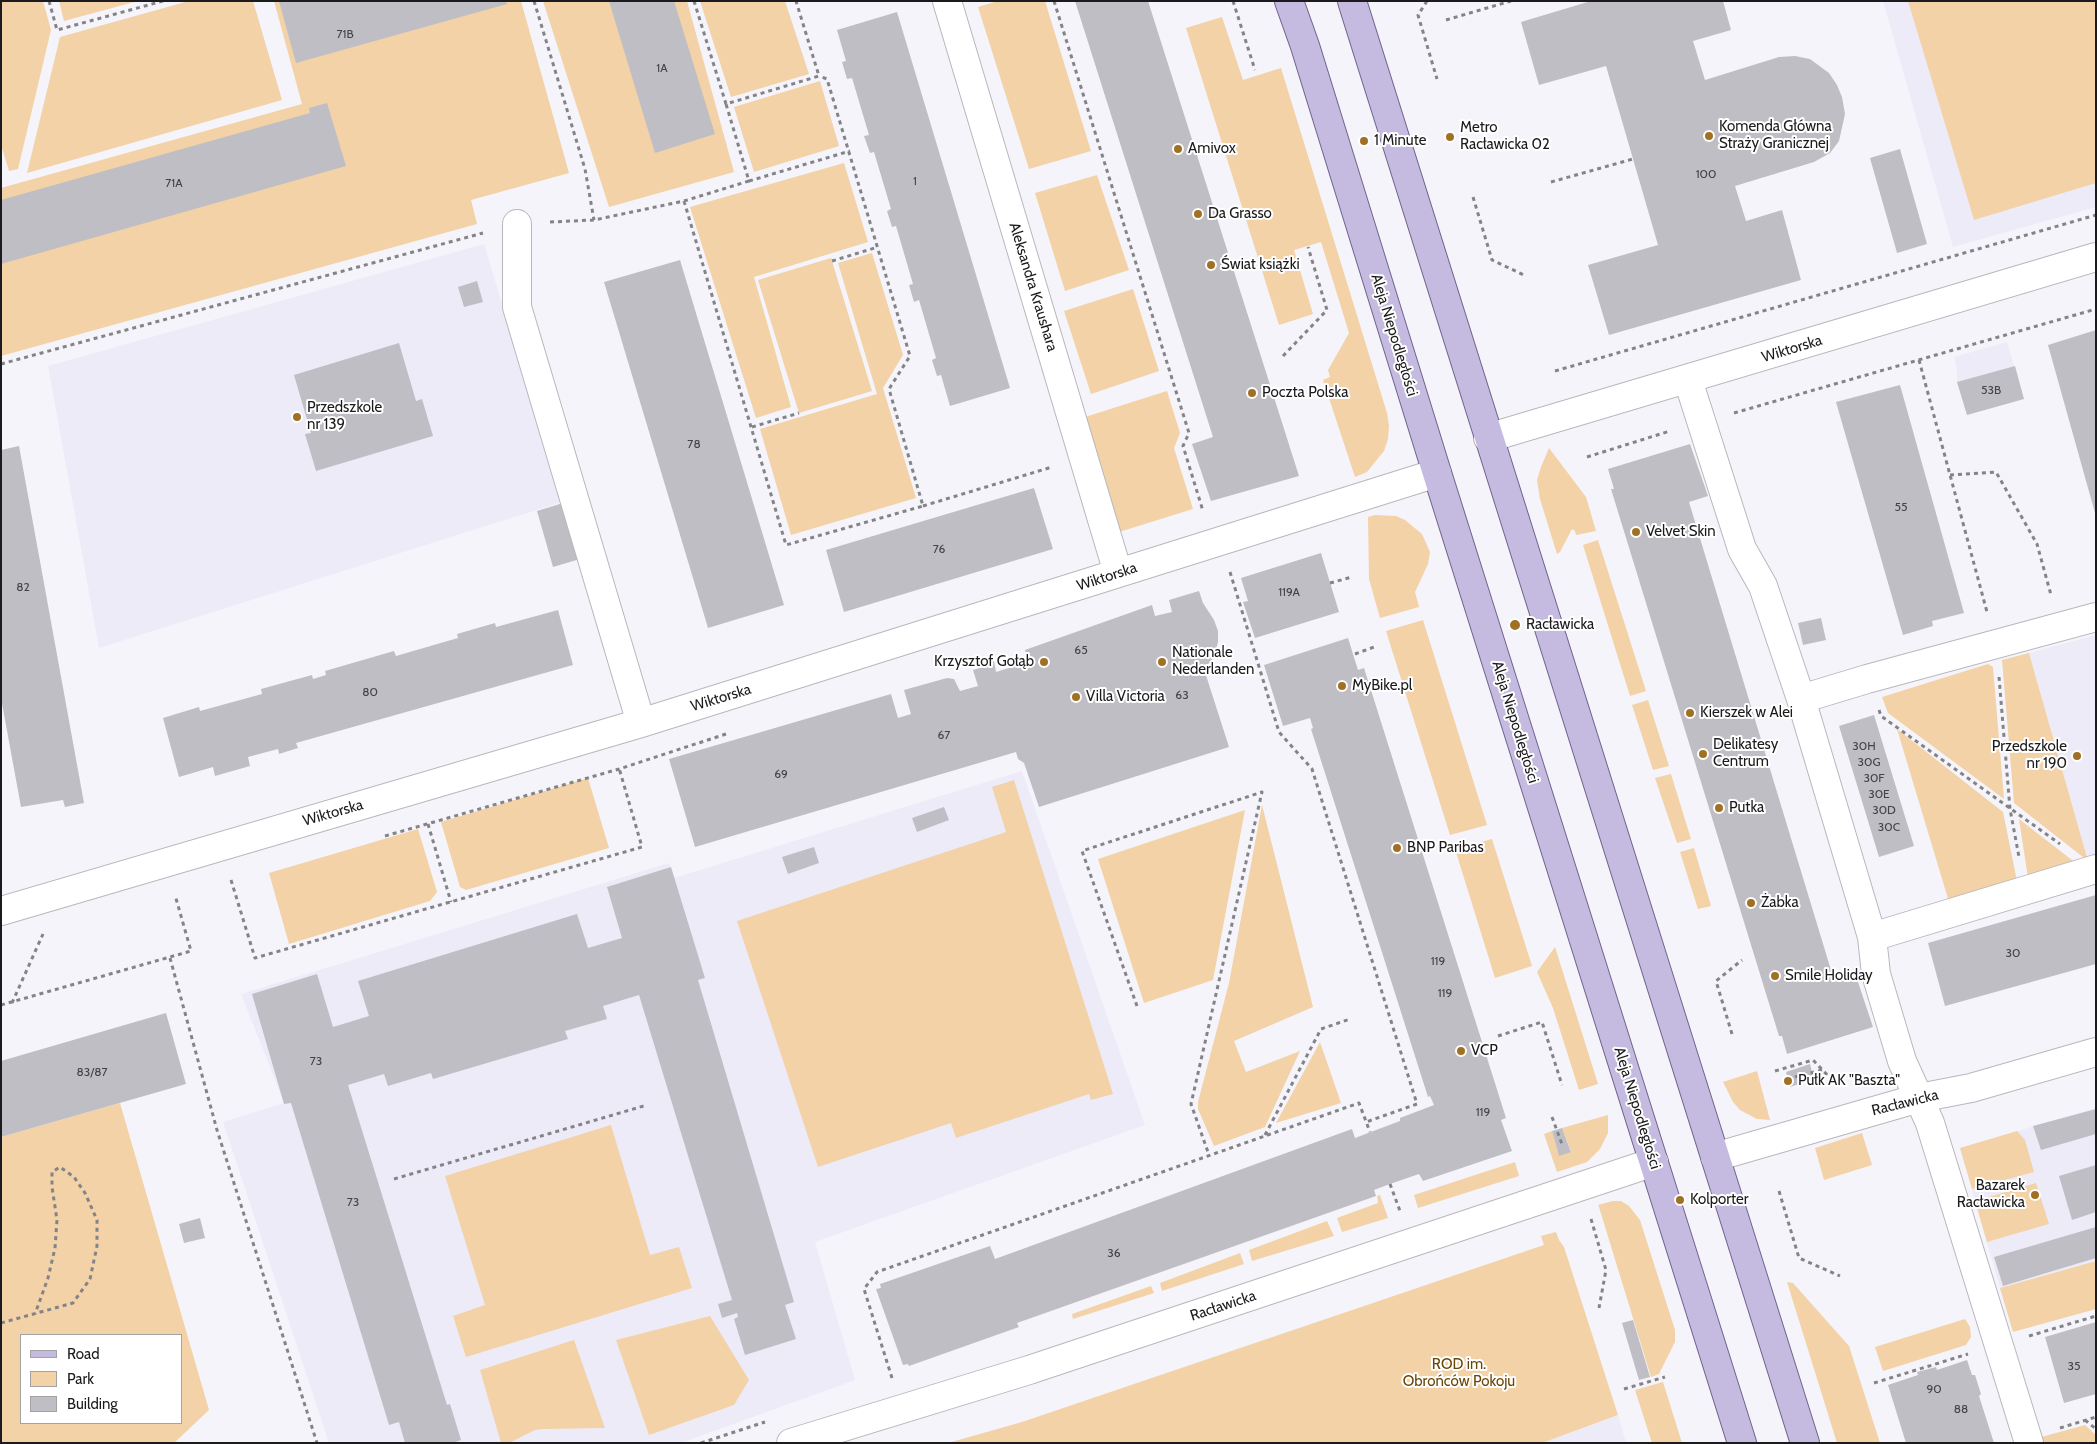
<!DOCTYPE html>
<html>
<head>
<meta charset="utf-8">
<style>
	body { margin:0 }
	#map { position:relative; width:2097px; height:1444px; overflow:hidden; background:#f5f4fa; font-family:Cabin,sans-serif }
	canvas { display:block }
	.frame { position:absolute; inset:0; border:2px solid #1b1a1c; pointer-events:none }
	.legend { position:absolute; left:20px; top:1334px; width:162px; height:90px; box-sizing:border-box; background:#fff; border:1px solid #a4a3a4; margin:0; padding:6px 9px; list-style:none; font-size:15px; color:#1b1a1c }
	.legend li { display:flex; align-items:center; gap:10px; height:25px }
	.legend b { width:25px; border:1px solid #a4a3a4 }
</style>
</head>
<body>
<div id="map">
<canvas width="2097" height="1444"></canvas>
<div class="frame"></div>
<ul class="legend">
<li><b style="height:6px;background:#c5badf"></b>Road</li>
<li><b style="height:14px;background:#f2d2a6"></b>Park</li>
<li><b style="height:14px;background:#bfbec4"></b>Building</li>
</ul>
</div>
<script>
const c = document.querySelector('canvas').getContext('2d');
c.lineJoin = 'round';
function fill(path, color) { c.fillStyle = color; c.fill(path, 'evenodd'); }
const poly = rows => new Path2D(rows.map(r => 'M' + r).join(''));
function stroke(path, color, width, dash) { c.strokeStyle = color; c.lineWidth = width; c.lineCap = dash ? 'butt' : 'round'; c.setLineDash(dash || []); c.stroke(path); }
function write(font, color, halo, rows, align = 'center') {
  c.font = font + ' Cabin,sans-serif'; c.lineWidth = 4; c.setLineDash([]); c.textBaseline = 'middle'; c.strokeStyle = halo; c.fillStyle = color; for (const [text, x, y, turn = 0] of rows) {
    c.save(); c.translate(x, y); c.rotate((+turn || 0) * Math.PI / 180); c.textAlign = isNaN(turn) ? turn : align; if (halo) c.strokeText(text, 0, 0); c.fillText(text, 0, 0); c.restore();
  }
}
fill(poly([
	[1883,1,2096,1,2096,207,1953,247],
	[484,244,562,502,99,648,48,366],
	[2007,342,2024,399,1967,415,1957,382,1957,370,1954,357],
	[2096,635,2096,859,2088,861,2029,653],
	[1022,771,1145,1125,815,1242,855,1380,681,1443,329,1443,223,1122,284,1103,241,994,669,863,674,878,684,875],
	[2096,1108,2096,1261,2000,1288,1960,1148],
	[1618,1415,1626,1443,1542,1443]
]), '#eeebf9');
fill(poly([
	[1,1,43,1,51,30,18,169,9,171,1,145],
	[59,1,138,1,64,21],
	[189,1,253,1,282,100,27,173,60,37],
	[274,1,521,1,569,173,471,200,477,224,1,356,1,188,302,104],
	[543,1,687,1,734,172,609,207],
	[700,1,785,1,809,74,731,97],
	[998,1,1045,1,1091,151,1029,169,978,7],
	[1908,1,2096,1,2096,183,1974,220],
	[1222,17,1243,80,1281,68,1387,413,1389,426,1388,439,1384,451,1367,472,1355,477,1323,380,1330,377,1328,370,1349,333,1321,242,1294,250,1313,314,1279,325,1186,28],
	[820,81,839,146,754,172,734,107],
	[844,163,868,242,754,277,791,407,756,418,690,207],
	[1097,175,1129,270,1065,291,1035,193],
	[872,253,903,355,883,388,916,498,791,535,760,429,877,394,838,263],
	[831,258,872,391,799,413,758,280],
	[1133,289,1159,371,1091,394,1064,311],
	[1167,391,1180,433,1174,448,1193,509,1119,532,1082,418],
	[1549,448,1586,497,1596,531,1576,535,1575,531,1572,529,1560,552,1557,554,1540,499,1537,480,1541,467],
	[1375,515,1396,516,1405,520,1422,534,1430,552,1428,564,1415,592,1419,607,1380,618,1369,579,1368,517],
	[1598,540,1646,691,1630,696,1583,545],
	[1423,620,1487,825,1450,835,1386,631],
	[2029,653,2088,861,2014,803,2002,660],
	[1988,664,1993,667,2004,799,1888,713,1882,697],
	[1648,700,1669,766,1653,770,1632,705],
	[1897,729,2003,812,2017,881,1949,902],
	[1671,774,1691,839,1677,843,1655,778],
	[588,778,609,848,466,890,460,887,441,822],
	[1014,780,1113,1094,1091,1100,1089,1094,956,1138,951,1123,818,1167,737,921,1006,832,992,787],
	[1262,805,1313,1007,1234,1041,1246,1072,1300,1051,1265,1127,1214,1146,1198,1109,1198,1102,1229,983],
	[1245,810,1213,980,1144,1003,1098,859],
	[2019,819,2077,864,2028,878],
	[418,829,437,892,430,901,289,944,269,873],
	[1492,839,1532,966,1495,978,1455,849],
	[1694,848,1711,906,1698,909,1680,852],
	[1555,947,1598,1084,1579,1090,1553,1008,1537,972],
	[1320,1042,1341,1103,1276,1123],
	[1757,1071,1770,1120,1757,1119,1740,1110,1733,1102,1723,1082],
	[120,1103,209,1410,174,1443,1,1443,1,1137],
	[21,1335,181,1335,181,1423,21,1423],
	[1608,1115,1608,1133,1600,1149,1587,1162,1557,1172,1544,1134,1552,1131,1559,1155,1571,1151,1562,1128],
	[611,1125,650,1255,679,1247,692,1288,466,1357,453,1316,485,1305,445,1176],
	[2017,1131,2025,1140,2034,1172,1972,1189,1960,1148],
	[1862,1133,1872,1165,1824,1180,1815,1148],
	[1515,1162,1519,1176,1418,1208,1414,1195],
	[2036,1183,2049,1224,1987,1242,1975,1201],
	[1380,1195,1388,1218,1342,1232,1337,1218,1378,1203,1377,1196],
	[1613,1201,1621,1201,1629,1206,1640,1220,1675,1330,1675,1342,1659,1374,1651,1377,1599,1207,1598,1205],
	[1327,1221,1334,1236,1252,1261,1249,1250],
	[1556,1232,1559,1240,1564,1247,1618,1415,1542,1443,948,1443,1022,1422,1544,1245,1541,1236],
	[1240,1253,1244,1264,1162,1291,1160,1283],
	[2096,1261,2096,1309,2013,1332,2000,1288],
	[1787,1282,1793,1283,1849,1346,1880,1443,1837,1443],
	[1151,1286,1154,1293,1073,1319,1072,1314],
	[710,1316,749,1380,734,1405,649,1435,616,1340],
	[1965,1319,1970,1327,1971,1337,1966,1345,1883,1371,1875,1347],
	[574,1340,605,1428,543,1429,535,1430,509,1443,501,1443,480,1370],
	[1663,1382,1682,1443,1652,1443,1635,1390],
	[2085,1425,2096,1435,2096,1443,2040,1443,2038,1438]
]), '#f2d2a6');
fill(poly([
	[279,1,506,1,507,4,296,63],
	[609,1,674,1,715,134,655,153],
	[1075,1,1148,1,1299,476,1211,501,1192,444,1213,437],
	[1591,1,1723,1,1731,30,1693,41,1705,80,1779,57,1795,56,1810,59,1829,73,1837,85,1842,97,1845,114,1839,141,1830,153,1814,162,1735,186,1746,221,1782,210,1801,280,1609,335,1588,265,1658,245,1606,66,1539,85,1521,22],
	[897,12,1010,388,950,406,941,375,937,376,932,360,936,358,919,300,914,302,909,285,913,284,896,226,892,227,887,211,891,209,874,152,870,153,864,136,869,135,852,78,847,79,842,62,846,61,837,30],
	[327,103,346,166,1,264,1,200,310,113,309,108],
	[1900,149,1927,244,1897,253,1870,158],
	[680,260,784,605,708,628,604,282],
	[477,281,483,302,464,307,458,287],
	[2096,330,2096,513,2095,513,2048,345],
	[399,343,416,401,422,399,433,436,316,471,305,434,311,433,294,375],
	[2015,366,2024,399,1967,415,1957,382],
	[1900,385,1964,613,1932,621,1933,626,1903,635,1836,402],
	[1690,444,1708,496,1689,502,1834,980,1855,973,1873,1027,1787,1054,1782,1036,1779,1036,1611,489,1614,489,1608,469],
	[19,446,84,803,65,807,63,800,21,807,1,698,1,450],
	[1034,488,1053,549,844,612,826,550],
	[563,503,580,559,553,567,537,511],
	[1321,553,1339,612,1255,638,1243,602,1248,601,1241,578],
	[1199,591,1203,603,1214,620,1218,631,1218,642,1214,657,1204,669,1229,747,1039,807,1024,763,1018,759,1016,752,695,847,669,759,891,694,898,718,911,714,904,690,947,678,954,679,960,691,978,686,973,670,990,665,990,662,994,661,996,672,1028,662,1025,650,1152,605,1155,616,1172,612,1169,600],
	[558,610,573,665,296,743,298,748,279,754,278,749,248,757,250,766,215,776,213,767,179,777,163,718,199,707,200,711,262,694,261,689,312,675,313,679,326,675,325,671,394,651,396,656,458,638,457,634,495,623,496,627],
	[1821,618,1826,640,1803,645,1798,623],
	[1348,638,1358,670,1364,668,1506,1118,1501,1120,1512,1151,1423,1181,1419,1174,1390,1184,1374,1190,1376,1196,1017,1323,1019,1327,909,1366,908,1364,903,1365,876,1289,881,1288,880,1284,990,1246,995,1259,1352,1129,1355,1138,1400,1121,1400,1118,1434,1105,1430,1096,1428,1097,1311,729,1313,728,1310,718,1283,726,1264,665],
	[1874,715,1914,846,1879,857,1839,726],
	[944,807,949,820,917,832,912,818],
	[814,847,819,863,788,874,782,857],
	[671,867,705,978,698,980,794,1302,785,1305,796,1339,745,1355,734,1319,738,1317,737,1313,722,1318,718,1304,732,1300,639,995,603,1006,607,1019,565,1031,568,1039,433,1079,431,1073,388,1086,384,1074,348,1085,447,1405,450,1404,461,1440,453,1443,405,1443,399,1422,389,1425,291,1103,284,1104,252,994,317,974,333,1027,369,1016,358,981,577,914,588,948,622,938,607,887],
	[2096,895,2096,964,1945,1006,1928,943],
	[166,1013,186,1084,1,1137,1,1061],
	[1810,1064,1814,1079,1790,1087,1786,1072],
	[2096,1109,2096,1134,2041,1150,2033,1126],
	[1562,1128,1571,1152,1559,1156,1552,1131],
	[2096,1165,2096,1212,2072,1220,2059,1176],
	[200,1218,205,1238,184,1243,179,1224],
	[2096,1227,2096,1258,2003,1286,1994,1257],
	[1633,1320,1650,1377,1639,1380,1622,1323],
	[2096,1322,2096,1394,2064,1403,2045,1337],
	[1967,1360,1972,1375,1975,1375,1981,1394,1979,1396,1994,1443,1906,1443,1888,1385,1918,1375,1917,1372,1936,1367,1937,1370]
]), '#bfbec4');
const minor = poly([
	[947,1,1118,573],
	[517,224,517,307,641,723],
	[1688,380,1742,549,1763,586,1801,699,1872,937,1876,974,1902,1061,1930,1123,2029,1443],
	[1488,438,2096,257],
	[1801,699,1867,679,2096,617],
	[1,911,641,723,1437,473],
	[1872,937,2096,869],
	[1715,1157,1919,1098,1971,1088,2096,1052],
	[791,1443,1029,1370,1654,1162]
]);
const major = poly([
	[1289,1,1305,46,1437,473,1742,1443],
	[1352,1,1805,1443]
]);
stroke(minor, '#b9b7bd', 30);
stroke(major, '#70648d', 30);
stroke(poly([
	[49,1,57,30,163,1],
	[534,1,585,169,594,220],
	[694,1,726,104,819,76,796,1],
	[1054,1,1189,433,1183,446,1203,511],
	[1233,1,1255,70],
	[1427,1,1418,15,1437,79],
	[1446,20,1511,1],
	[749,181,850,151],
	[1551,182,1633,159],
	[1473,197,1492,260,1526,276],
	[684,201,786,545,923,506,889,389,910,356,827,79,819,76],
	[550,222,594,220,684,201,749,181,726,104],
	[832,261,878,247],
	[1283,356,1327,310,1308,247],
	[1919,360,1987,612],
	[1,364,483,233],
	[1555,371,2096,215],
	[1734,413,2096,309],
	[752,427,799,413],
	[1587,457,1670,431],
	[1950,475,1996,472,2037,544,2051,595],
	[923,506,1052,467],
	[1230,572,1279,732,1312,769,1417,1104,1366,1122],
	[1330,583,1352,577],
	[1355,654,1374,647],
	[1999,677,2010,809,2019,857],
	[1879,710,1881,716,2060,844],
	[428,824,451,902],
	[385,836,619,769,726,734],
	[231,880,255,958,642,847,619,768],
	[170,958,217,1130,317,1443],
	[12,1003,43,934],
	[1,1005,191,951,175,895],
	[1137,1006,1082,851,1262,792,1191,1104,1209,1155],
	[1732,1034,1716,981,1742,960],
	[1498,1036,1542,1022,1562,1085],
	[1775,1071,1813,1060,1833,1081],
	[1795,1077,1822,1070],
	[1552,1117,1563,1147],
	[1265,1135,1321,1029,1350,1019],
	[394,1179,647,1105],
	[1390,1184,1400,1211],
	[1779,1191,1799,1258,1840,1276],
	[1591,1219,1606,1270,1599,1308],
	[1,1323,73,1303,90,1279,97,1246,97,1220,85,1193,74,1177,60,1167,52,1172,52,1187,57,1220,55,1248,48,1278,35,1314],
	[2029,1336,2096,1316],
	[892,1378,864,1289,877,1272,1359,1103,1370,1132],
	[1874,1383,1968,1354],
	[1624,1389,1665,1377],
	[2085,1420,2096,1429],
	[2060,1428,2096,1417],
	[701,1443,765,1422]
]), '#848387', 3, [4, 4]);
stroke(minor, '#fff', 28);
stroke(major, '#c5badf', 28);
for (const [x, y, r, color] of [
	[1709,136,5,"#a07124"],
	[1450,137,5,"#a07124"],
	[1364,141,5,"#a07124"],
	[1178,149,5,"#a07124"],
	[1198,214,5,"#a07124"],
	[1211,265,5,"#a07124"],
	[1252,393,5,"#a07124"],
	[297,417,5,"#a07124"],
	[1636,532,5,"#a07124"],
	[1515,625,6,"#a07124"],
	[1044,662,5,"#a07124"],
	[1162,662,5,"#a07124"],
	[1342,686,5,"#a07124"],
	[1076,697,5,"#a07124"],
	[1690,713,5,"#a07124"],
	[1703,754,5,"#a07124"],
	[2077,756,5,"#a07124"],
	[1719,808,5,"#a07124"],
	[1397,848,5,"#a07124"],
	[1751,903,5,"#a07124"],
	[1775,976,5,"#a07124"],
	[1461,1051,5,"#a07124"],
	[1788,1081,5,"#a07124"],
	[2035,1195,5,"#a07124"],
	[1680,1200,5,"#a07124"]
]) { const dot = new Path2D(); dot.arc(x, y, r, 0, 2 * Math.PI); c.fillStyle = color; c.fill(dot); stroke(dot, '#fff', 2); }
write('12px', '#444346', null, [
	["71B",345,34],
	["1A",662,68],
	["100",1706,174],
	["1",915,181],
	["71A",174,183],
	["53B",1991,390],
	["78",694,444],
	["55",1901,507],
	["76",939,549],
	["82",23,587],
	["119A",1289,592],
	["65",1081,650],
	["80",370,692],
	["63",1182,695],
	["67",944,735],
	["30H",1864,746],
	["30G",1869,762],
	["69",781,774],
	["30F",1874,778],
	["30E",1879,794],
	["30D",1884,810],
	["30C",1889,827],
	["30",2013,953],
	["119",1438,961],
	["119",1445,993],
	["73",316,1061],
	["83/87",92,1072],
	["119",1483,1112],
	["73",353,1202],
	["36",1114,1253],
	["35",2074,1366],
	["90",1934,1389],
	["88",1961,1409]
]);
write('15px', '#1b1a1c', '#fff', [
	["Komenda Główna",1719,127],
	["Straży Granicznej",1719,144],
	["Metro",1460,128],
	["Racławicka 02",1460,145],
	["1 Minute",1374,141],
	["Amivox",1188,149],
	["Da Grasso",1208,214],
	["Świat książki",1221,265],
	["Poczta Polska",1262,393],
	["Przedszkole",307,408],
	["nr 139",307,425],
	["Velvet Skin",1646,532],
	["Racławicka",1526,625],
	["Nationale",1172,653],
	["Nederlanden",1172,670],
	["Krzysztof Gołąb",1034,662,"right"],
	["MyBike.pl",1352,686],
	["Villa Victoria",1086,697],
	["Kierszek w Alei",1700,713],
	["Delikatesy",1713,745],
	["Centrum",1713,762],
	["Przedszkole",2067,747,"right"],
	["nr 190",2067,764,"right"],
	["Putka",1729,808],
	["BNP Paribas",1407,848],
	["Żabka",1761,903],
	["Smile Holiday",1785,976],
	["VCP",1471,1051],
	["Pułk AK \"Baszta\"",1798,1081],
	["Bazarek",2025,1186,"right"],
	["Racławicka",2025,1203,"right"],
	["Kolporter",1690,1200]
], 'left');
write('15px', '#1b1a1c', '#fff', [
	["Aleksandra Kraushara",1033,287,73],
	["Aleja Niepodległości",1394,335,73],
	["Wiktorska",1792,349,-17],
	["Wiktorska",1107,577,-18],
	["Wiktorska",721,698,-17],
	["Aleja Niepodległości",1515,722,73],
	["Wiktorska",333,813,-16],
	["Racławicka",1905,1103,-14],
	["Aleja Niepodległości",1637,1108,73],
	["Racławicka",1223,1306,-18]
]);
write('15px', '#694708', '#fff', [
	["ROD im.",1459,1365],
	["Obrońców Pokoju",1459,1382]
]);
</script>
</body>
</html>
